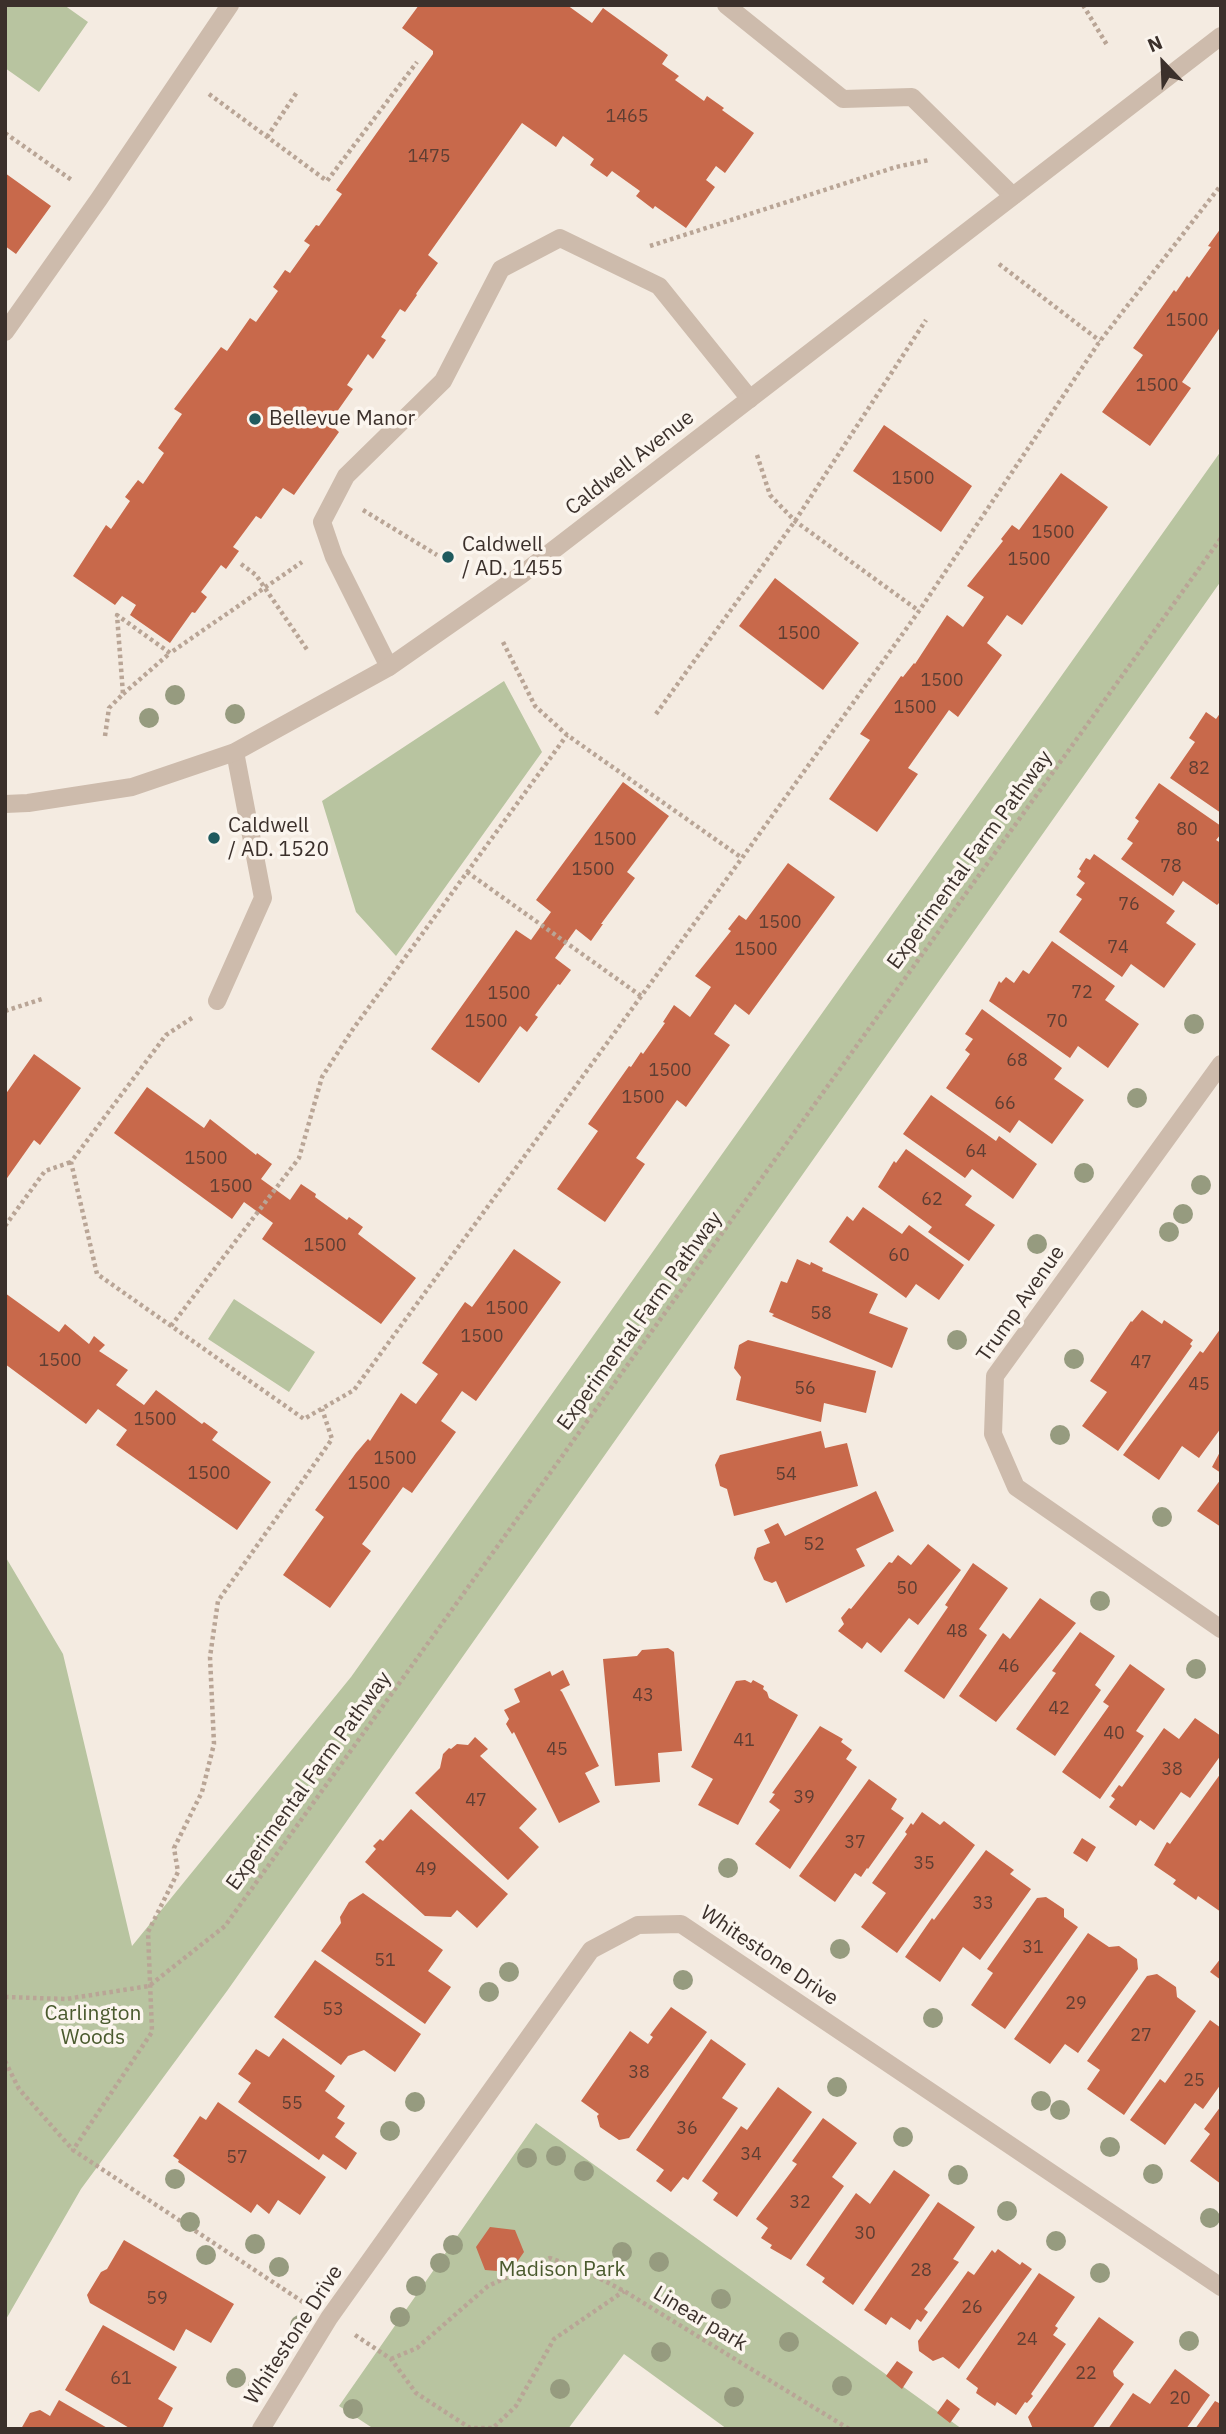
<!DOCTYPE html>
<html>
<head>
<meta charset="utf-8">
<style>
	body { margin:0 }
	#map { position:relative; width:1226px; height:2434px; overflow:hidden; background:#f4ebe1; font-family:"IBM Plex Sans",sans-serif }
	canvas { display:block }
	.frame { position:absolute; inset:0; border:7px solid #3b302b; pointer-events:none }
	.north { position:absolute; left:1128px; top:28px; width:70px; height:70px; -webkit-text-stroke:5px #fbf5ee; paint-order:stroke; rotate:337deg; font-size:19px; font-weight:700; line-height:28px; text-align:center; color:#3b302b }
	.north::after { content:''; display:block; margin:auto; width:24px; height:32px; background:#3b302b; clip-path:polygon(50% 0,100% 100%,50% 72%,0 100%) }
</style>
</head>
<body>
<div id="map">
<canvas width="1226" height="2434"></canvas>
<div class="frame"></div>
<div class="north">N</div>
</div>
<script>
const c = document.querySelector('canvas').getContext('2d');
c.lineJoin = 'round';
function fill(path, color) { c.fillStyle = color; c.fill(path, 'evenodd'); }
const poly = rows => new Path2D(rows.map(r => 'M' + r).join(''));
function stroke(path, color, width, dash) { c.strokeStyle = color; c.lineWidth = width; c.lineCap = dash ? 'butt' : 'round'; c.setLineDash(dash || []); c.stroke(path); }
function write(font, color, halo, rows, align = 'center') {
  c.font = font + ' "IBM Plex Sans",sans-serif'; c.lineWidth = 7; c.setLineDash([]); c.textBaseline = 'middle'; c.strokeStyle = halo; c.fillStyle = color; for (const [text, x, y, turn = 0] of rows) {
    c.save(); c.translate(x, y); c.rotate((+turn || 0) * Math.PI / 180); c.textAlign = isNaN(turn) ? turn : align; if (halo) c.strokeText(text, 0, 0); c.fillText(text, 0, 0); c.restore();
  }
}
fill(poly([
	[5,5,64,5,88,22,39,92,5,68],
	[1221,451,1221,581,227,1991,81,2189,5,2321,5,1556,63,1654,132,1946,351,1677],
	[504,681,542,752,396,956,356,912,322,801],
	[234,1299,315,1352,289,1392,208,1339],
	[536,2123,962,2429,727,2429,624,2354,568,2429,374,2429,339,2406]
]), '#b8c4a0');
fill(poly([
	[419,5,567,5,592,23,603,8,668,55,662,64,679,76,675,80,704,101,707,96,724,108,722,110,754,133,725,173,716,166,706,180,715,187,686,228,655,206,653,209,636,196,640,191,612,171,607,177,590,165,594,159,563,136,556,147,522,123,428,255,438,263,416,294,417,295,405,312,400,309,381,337,386,340,373,359,368,354,347,385,353,389,329,423,339,432,294,495,283,488,261,519,256,516,233,547,239,551,226,569,221,565,201,592,207,597,195,613,192,612,170,643,130,615,136,605,122,596,115,605,73,576,106,525,111,529,130,501,125,497,138,480,143,484,164,453,158,448,182,414,174,409,221,347,227,351,250,318,256,322,278,291,273,287,285,270,290,273,310,245,304,241,316,225,319,226,342,194,336,190,433,54,433,51,402,28],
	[5,173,51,206,16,254,5,246],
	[1221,228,1221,326,1182,382,1191,388,1150,446,1102,412,1143,355,1133,348,1174,290,1176,292,1187,276,1189,278,1211,247,1208,246],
	[884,425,972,486,941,532,853,471],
	[1061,473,1108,507,1022,625,1007,615,987,643,1002,655,958,717,949,710,908,768,918,774,877,832,829,799,870,740,860,734,901,676,903,677,914,663,915,664,947,615,963,627,984,597,967,586,1003,541,1001,539,1012,525,1019,530],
	[775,578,859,643,823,690,739,626],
	[1206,712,1216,719,1221,712,1221,813,1170,778,1195,742,1189,738],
	[623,782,669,816,627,872,635,878,601,924,603,924,591,941,576,929,555,958,571,970,560,985,558,984,535,1015,538,1017,527,1032,520,1026,479,1083,431,1049,516,930,531,940,551,912,536,900],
	[1159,783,1221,826,1221,834,1216,840,1221,843,1221,901,1217,905,1183,881,1173,896,1121,859,1133,843,1127,839,1139,821,1135,818],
	[1094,854,1175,911,1166,923,1196,944,1164,988,1131,964,1122,977,1059,932,1082,899,1076,895,1085,883,1077,877,1081,871,1079,869,1086,858,1090,860],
	[788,863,835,897,749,1015,735,1004,714,1034,730,1045,686,1107,677,1100,636,1158,645,1164,605,1222,557,1189,598,1131,588,1124,629,1066,631,1067,641,1052,643,1054,665,1023,663,1022,674,1005,690,1017,711,987,695,976,731,931,728,929,739,915,746,920],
	[1052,941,1115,986,1105,1000,1139,1024,1108,1068,1078,1046,1070,1058,989,1001,999,981,1001,983,1006,977,1014,983,1023,970,1029,974],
	[982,1009,1062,1068,1054,1079,1084,1100,1052,1144,1019,1120,1010,1133,946,1088,970,1054,965,1050,973,1039,965,1034],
	[34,1054,81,1088,40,1145,34,1140,5,1181,5,1095],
	[147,1087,204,1128,210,1119,256,1155,257,1153,272,1164,261,1179,290,1200,301,1184,316,1194,315,1197,347,1220,349,1217,363,1227,358,1234,416,1278,381,1324,262,1239,273,1223,244,1202,232,1219,114,1133],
	[931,1095,996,1141,999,1136,1037,1164,1013,1199,972,1169,965,1178,903,1134],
	[906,1149,972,1196,965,1205,995,1225,969,1261,928,1232,932,1227,878,1187,894,1161,896,1163],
	[863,1207,902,1234,909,1225,964,1265,939,1300,916,1284,906,1298,829,1242,847,1216,853,1221],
	[514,1249,561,1282,476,1401,462,1391,441,1421,456,1432,412,1493,403,1487,362,1544,371,1551,330,1608,283,1575,324,1517,315,1510,356,1453,368,1439,370,1441,401,1393,416,1404,438,1374,422,1363,465,1302,472,1307],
	[797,1259,810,1265,811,1262,823,1268,822,1271,878,1294,869,1313,908,1328,892,1368,772,1316,774,1314,769,1312,781,1281,787,1283],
	[5,1293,59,1332,65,1324,89,1344,94,1336,105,1345,99,1351,128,1370,116,1385,144,1405,156,1390,202,1424,204,1422,218,1432,212,1440,271,1482,237,1530,116,1445,127,1430,98,1409,86,1424,5,1364],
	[1142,1310,1162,1324,1164,1320,1193,1340,1190,1344,1192,1346,1118,1451,1082,1426,1107,1392,1090,1381,1131,1321,1132,1322],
	[1221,1328,1221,1428,1199,1458,1182,1446,1159,1480,1123,1455,1200,1351,1203,1353],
	[748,1340,876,1371,866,1413,824,1403,821,1422,736,1400,741,1377,734,1368,739,1345],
	[821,1431,825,1448,847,1443,858,1486,734,1516,727,1489,720,1486,715,1465,720,1455],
	[1221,1450,1221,1473,1212,1467],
	[1221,1479,1221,1527,1197,1511],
	[876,1491,894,1531,856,1549,865,1566,786,1603,776,1581,772,1583,764,1580,754,1558,757,1548,770,1543,764,1530,778,1523,785,1536],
	[928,1544,961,1570,918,1625,909,1618,881,1653,867,1642,862,1649,838,1631,844,1624,841,1618,849,1608,851,1609,889,1562,892,1563,898,1555,911,1565],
	[973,1563,1008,1588,979,1629,987,1635,944,1699,904,1671,948,1607,945,1605],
	[1040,1598,1076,1623,996,1722,959,1696,1003,1633,1010,1639],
	[1080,1632,1115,1656,1095,1685,1101,1690,1055,1756,1016,1729,1056,1673,1052,1671],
	[668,1648,674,1652,682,1751,658,1753,660,1782,615,1786,603,1659,637,1656,642,1650],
	[1130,1664,1165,1689,1136,1731,1144,1736,1100,1799,1062,1772,1109,1706,1103,1702],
	[563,1670,570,1685,560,1690,562,1692,599,1766,585,1773,600,1802,559,1823,514,1732,512,1734,506,1724,509,1719,504,1710,520,1702,514,1689,550,1671,552,1676],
	[745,1680,751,1683,753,1680,764,1686,763,1689,767,1692,769,1698,798,1715,738,1825,698,1805,713,1779,691,1767,736,1681],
	[1195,1718,1221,1736,1221,1755,1190,1798,1181,1792,1154,1830,1140,1820,1136,1826,1109,1807,1115,1799,1111,1796,1119,1785,1122,1787,1164,1728,1179,1739],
	[820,1726,843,1739,841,1742,852,1750,846,1759,857,1767,790,1869,755,1844,780,1810,769,1802,775,1794,772,1793],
	[475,1737,488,1749,480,1756,537,1809,519,1828,539,1847,508,1880,415,1793,440,1768,443,1754,449,1748,451,1749,457,1744,468,1745],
	[1221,1773,1221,1912,1198,1896,1196,1900,1173,1884,1176,1880,1154,1865,1167,1842,1170,1844],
	[869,1779,897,1799,891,1809,904,1818,868,1869,867,1868,861,1877,855,1873,835,1902,799,1876],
	[411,1809,508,1894,477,1928,457,1910,451,1917,425,1916,365,1862,376,1849,373,1846,380,1839,383,1841],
	[922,1812,940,1825,944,1821,975,1845,897,1953,861,1927,886,1893,872,1883,907,1834,905,1832,911,1823,913,1825],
	[1082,1838,1096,1847,1087,1862,1073,1853],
	[986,1850,1014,1870,1010,1874,1031,1889,980,1960,963,1947,940,1982,905,1957,932,1918,934,1920],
	[363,1893,443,1950,428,1971,451,1987,425,2024,321,1951,341,1923,340,1917,349,1902],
	[1046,1897,1064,1909,1064,1917,1078,1927,1005,2029,971,2005,993,1973,987,1969,1037,1898],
	[1088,1933,1109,1947,1119,1946,1137,1959,1138,1969,1078,2053,1065,2044,1050,2064,1014,2039],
	[1221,1958,1221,1980,1210,1972],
	[315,1960,421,2034,395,2072,364,2050,348,2056,341,2065,274,2017],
	[1157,1974,1176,1987,1177,1997,1196,2011,1124,2115,1087,2089,1100,2070,1087,2061,1147,1976],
	[671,2007,707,2032,629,2138,619,2140,600,2127,597,2116,599,2114,581,2101,630,2031,648,2044,653,2037,650,2035],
	[1210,2020,1221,2028,1221,2084,1203,2109,1195,2103,1165,2145,1130,2120,1160,2079,1165,2083],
	[283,2038,335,2076,325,2091,345,2106,337,2118,345,2123,335,2137,357,2153,346,2170,323,2154,319,2160,238,2102,251,2083,238,2074,256,2049,269,2057],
	[711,2039,746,2064,722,2098,738,2108,688,2180,683,2177,671,2192,656,2181,664,2170,636,2150],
	[778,2087,812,2112,737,2217,713,2200,718,2193,702,2181,741,2126,747,2130],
	[218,2102,326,2177,300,2215,278,2200,269,2214,257,2204,251,2213,178,2162,179,2160,173,2156,200,2116,206,2120],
	[1221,2106,1221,2184,1190,2161,1210,2134,1204,2129],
	[823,2118,857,2143,832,2177,844,2186,791,2260,770,2248,772,2245,761,2238,768,2228,756,2219,797,2164,792,2161],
	[894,2170,930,2195,853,2305,822,2282,825,2278,806,2265,856,2193,870,2204],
	[938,2202,975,2227,953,2259,959,2262,924,2309,928,2312,921,2322,917,2319,910,2330,891,2317,886,2325,864,2310],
	[490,2227,515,2230,524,2252,510,2272,485,2270,476,2247],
	[124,2240,234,2304,211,2343,186,2329,174,2351,90,2303,87,2295,101,2272,107,2269],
	[998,2249,1020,2265,1022,2262,1032,2269,959,2369,943,2357,933,2361,919,2351,918,2341,968,2271,974,2275,992,2250,995,2253],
	[1039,2273,1075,2297,1055,2326,1058,2328,1053,2335,1066,2344,1031,2394,1033,2396,1027,2403,1025,2402,1016,2415,997,2402,995,2406,976,2393,978,2388,966,2379],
	[1099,2317,1134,2342,1113,2371,1114,2376,1124,2384,1092,2429,1033,2429,1028,2417],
	[103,2325,177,2367,158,2399,173,2408,162,2429,131,2429,65,2390],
	[897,2361,913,2372,902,2389,886,2376],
	[1175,2369,1210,2395,1186,2429,1108,2429,1133,2393,1150,2404],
	[947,2399,960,2409,950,2423,937,2413],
	[59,2400,109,2429,21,2429,30,2413,40,2410,50,2416],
	[1215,2401,1221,2404,1221,2429,1195,2429]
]), '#c8694b');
stroke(poly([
	[1083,5,1107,45],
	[209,94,327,181,417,62],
	[5,133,73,181],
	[267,137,297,92],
	[650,246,896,167,929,160],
	[999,264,1100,341],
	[757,455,770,495,795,521,919,611],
	[363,510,437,555],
	[241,564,256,575,308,651],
	[503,642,535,706,567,735,742,858],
	[123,694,170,653],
	[656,714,795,521,926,320],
	[105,736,109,708,123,694,117,615,170,653,302,562],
	[467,872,641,996],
	[5,1011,42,999],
	[192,1018,166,1035,71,1162,97,1274,304,1419,354,1390,742,858,919,611,1100,341,1221,185],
	[5,1226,45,1171,71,1162],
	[171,1326,299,1158,322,1077,353,1029,567,735],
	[5,1997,66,1999,149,1986,225,1926,1221,538],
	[5,2061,19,2089,73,2150],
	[303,2302,73,2150,152,2032,148,1932,178,1872,174,1848,202,1792,214,1744,210,1657,218,1601,332,1439,322,1409],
	[355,2335,391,2359,416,2393,470,2428,493,2428,516,2406,554,2339,624,2291],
	[391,2359,417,2348,488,2286,550,2258,585,2271,624,2291,849,2429]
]), '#b9a596', 4.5, [3.5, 3.5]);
stroke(poly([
	[726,5,843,99,912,97,1013,196],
	[5,332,99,199,230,5],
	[389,667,334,557,322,522,346,476,443,381,501,269,560,238,659,286,750,399],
	[217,1001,263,898,235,752]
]), '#cdbbac', 18);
stroke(poly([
	[5,804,28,803,132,787,235,752,389,667,521,575,1221,36],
	[1221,1064,995,1376,993,1434,1016,1487,1221,1629],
	[261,2429,329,2318,591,1950,638,1925,681,1924,1221,2287]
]), '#cdbbac', 18);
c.fillStyle = '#969b7f';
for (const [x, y] of [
	[175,695],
	[235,714],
	[149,718],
	[1194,1024],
	[1137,1098],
	[1084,1173],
	[1201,1185],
	[1183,1214],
	[1169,1232],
	[1037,1244],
	[957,1340],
	[1074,1359],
	[1060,1435],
	[1162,1517],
	[1100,1601],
	[1196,1669],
	[728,1868],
	[840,1949],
	[509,1972],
	[683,1980],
	[489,1992],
	[933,2018],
	[837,2087],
	[1041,2101],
	[415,2102],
	[1060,2110],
	[390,2131],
	[903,2137],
	[1110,2147],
	[556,2156],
	[527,2158],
	[584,2171],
	[1153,2174],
	[958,2175],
	[175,2179],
	[1007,2211],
	[1210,2218],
	[190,2222],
	[1056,2241],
	[255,2244],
	[453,2245],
	[622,2252],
	[206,2255],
	[659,2262],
	[440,2263],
	[279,2267],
	[1100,2273],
	[416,2286],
	[721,2299],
	[400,2317],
	[300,2325],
	[1189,2341],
	[789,2342],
	[661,2352],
	[236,2378],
	[258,2386],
	[842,2386],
	[560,2389],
	[734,2397],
	[353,2409]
]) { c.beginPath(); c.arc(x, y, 10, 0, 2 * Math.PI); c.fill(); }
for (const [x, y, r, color] of [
	[255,419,7,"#1f5a5e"],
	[448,557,7,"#1f5a5e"],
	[214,838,7,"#1f5a5e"]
]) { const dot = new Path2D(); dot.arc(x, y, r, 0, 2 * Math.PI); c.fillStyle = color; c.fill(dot); stroke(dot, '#fbf5ee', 2.5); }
write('18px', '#5e3e33', null, [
	["1465",627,117],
	["1475",429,157],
	["1500",1187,321],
	["1500",1157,386],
	["1500",913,479],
	["1500",1053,533],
	["1500",1029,560],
	["1500",799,634],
	["1500",942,681],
	["1500",915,708],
	["82",1199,769],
	["80",1187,830],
	["1500",615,840],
	["78",1171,867],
	["1500",593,870],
	["76",1129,905],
	["1500",780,923],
	["74",1118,948],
	["1500",756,950],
	["72",1082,993],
	["1500",509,994],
	["1500",486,1022],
	["70",1057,1022],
	["68",1017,1061],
	["1500",670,1071],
	["1500",643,1098],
	["66",1005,1104],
	["64",976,1152],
	["1500",206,1159],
	["1500",231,1187],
	["62",932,1200],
	["1500",325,1246],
	["60",899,1256],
	["1500",507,1309],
	["58",821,1314],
	["1500",482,1337],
	["1500",60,1361],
	["47",1141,1363],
	["45",1199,1385],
	["56",805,1389],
	["1500",155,1420],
	["1500",395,1459],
	["1500",209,1474],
	["54",786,1475],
	["1500",369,1484],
	["52",814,1545],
	["50",907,1589],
	["48",957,1632],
	["46",1009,1667],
	["43",643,1696],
	["42",1059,1709],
	["40",1114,1734],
	["41",744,1741],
	["45",557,1750],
	["38",1172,1770],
	["39",804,1798],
	["47",476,1801],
	["37",855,1843],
	["35",924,1864],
	["49",426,1870],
	["33",983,1904],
	["31",1033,1948],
	["51",385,1961],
	["29",1076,2004],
	["53",333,2010],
	["27",1141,2036],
	["38",639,2073],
	["25",1194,2081],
	["55",292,2104],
	["36",687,2129],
	["34",751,2155],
	["57",237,2158],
	["32",800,2203],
	["30",865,2234],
	["28",921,2271],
	["59",157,2299],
	["26",972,2308],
	["24",1027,2340],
	["22",1086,2374],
	["61",121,2379],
	["20",1180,2399]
]);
write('21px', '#3b302b', '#fbf5ee', [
	["Bellevue Manor",269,419],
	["Caldwell",462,545],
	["/ AD. 1455",462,569],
	["Caldwell",228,826],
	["/ AD. 1520",228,850]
], 'left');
write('21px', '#3b302b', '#fbf5ee', [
	["Caldwell Avenue",630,463,-38],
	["Experimental Farm Pathway",970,860,-54],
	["Trump Avenue",1021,1304,-55],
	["Experimental Farm Pathway",640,1321,-54],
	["Experimental Farm Pathway",309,1781,-54],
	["Whitestone Drive",769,1956,34],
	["Linear park",700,2319,31],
	["Whitestone Drive",294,2335,-57]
]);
write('21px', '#4a5a2e', '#fbf5ee', [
	["Carlington",93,2014],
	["Woods",93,2038],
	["Madison Park",562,2270]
]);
</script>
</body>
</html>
